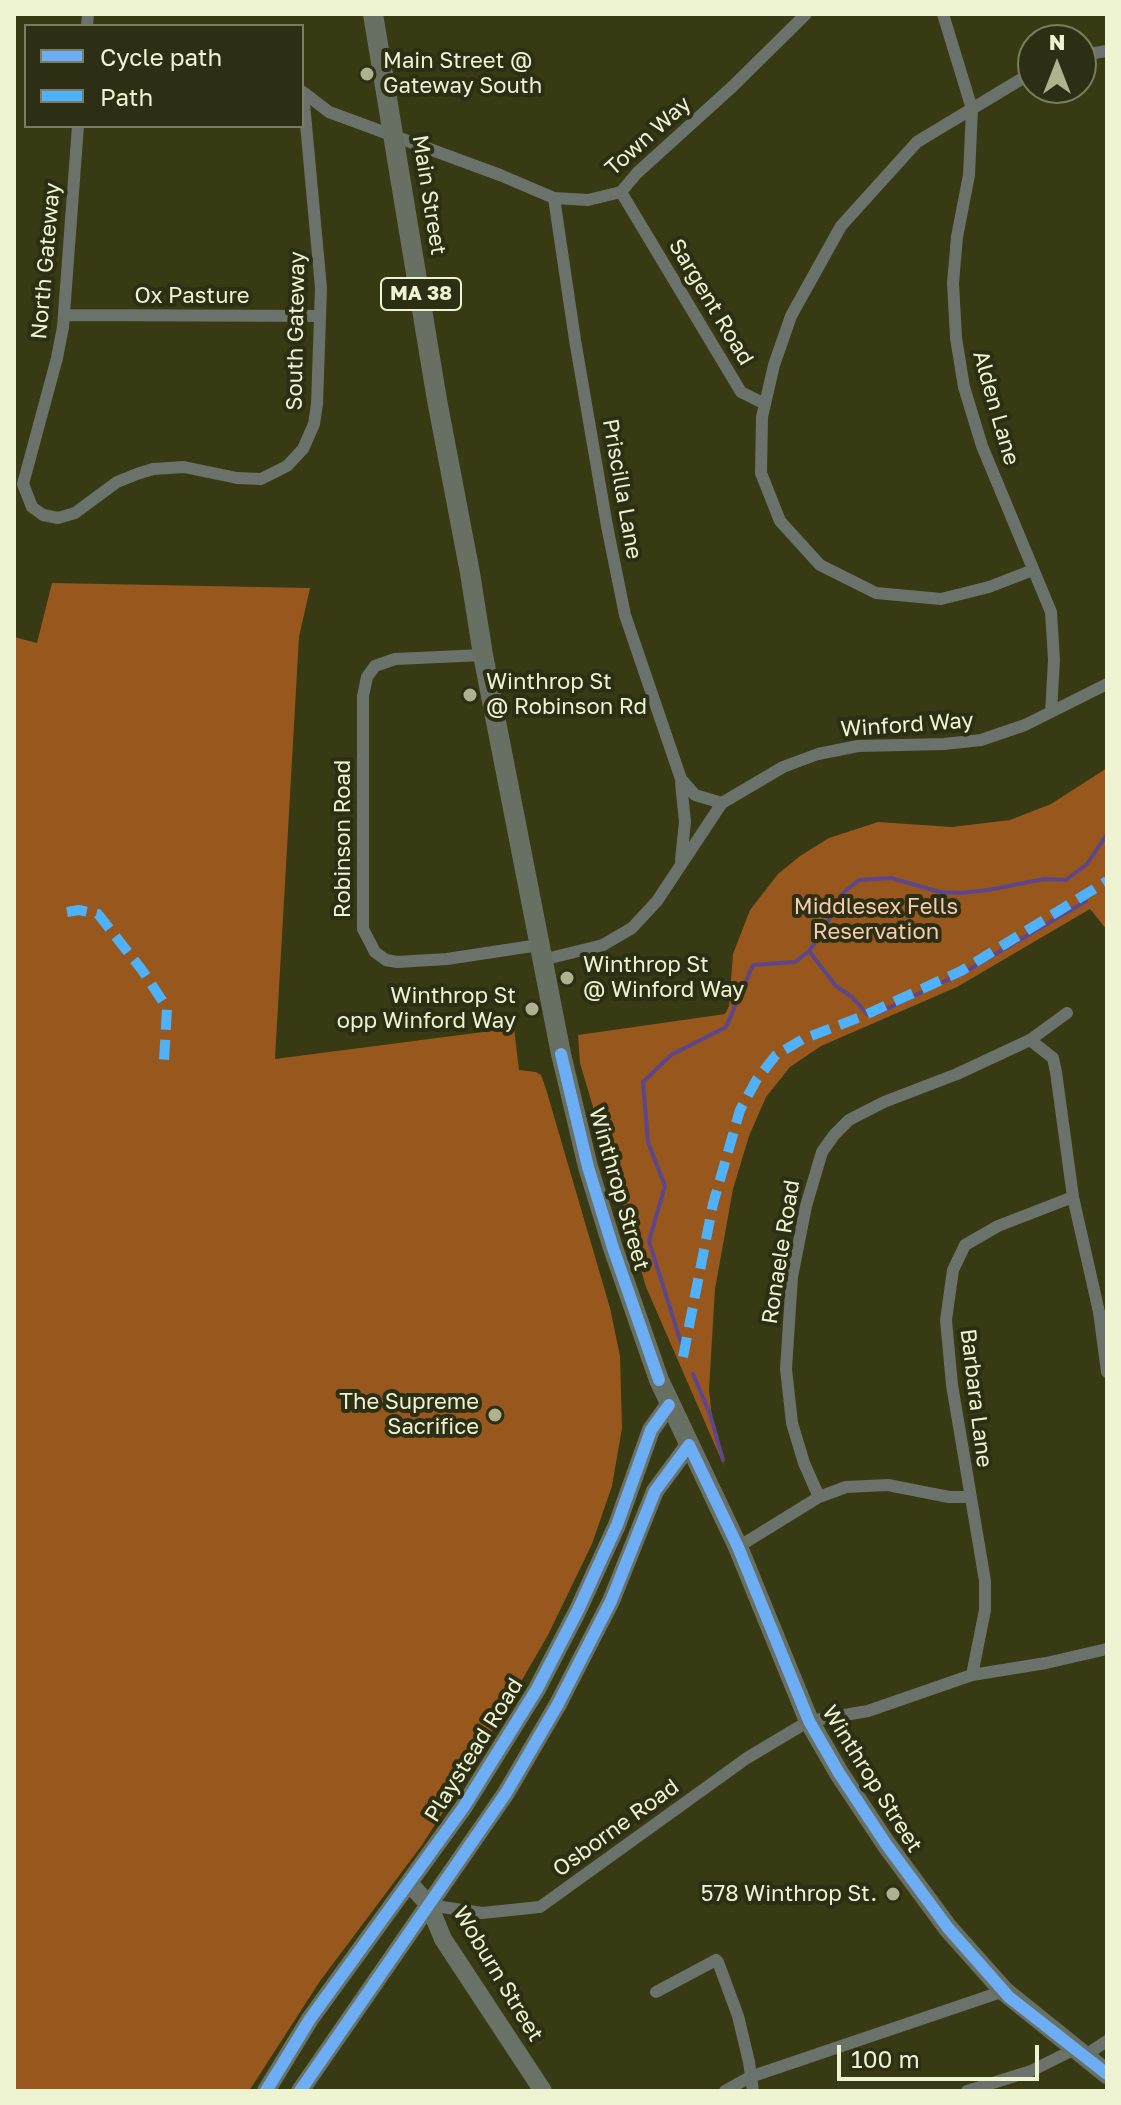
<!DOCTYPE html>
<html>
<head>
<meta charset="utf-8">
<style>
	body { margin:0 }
	#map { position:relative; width:1121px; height:2105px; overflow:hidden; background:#373a12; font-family:"Golos Text",sans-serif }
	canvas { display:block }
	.frame { position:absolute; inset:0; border:16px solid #eef3d2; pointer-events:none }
	.legend { position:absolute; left:24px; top:24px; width:280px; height:104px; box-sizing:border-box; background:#2c2f14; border:2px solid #7a7d60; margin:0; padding:10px 14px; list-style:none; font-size:24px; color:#eef3d2 }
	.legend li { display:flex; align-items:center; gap:16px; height:40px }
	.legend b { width:40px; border:2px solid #7a7d60 }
	.north { position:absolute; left:1017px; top:24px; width:80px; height:80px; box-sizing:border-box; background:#2c2f14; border:2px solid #7a7d60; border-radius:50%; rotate:0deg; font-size:22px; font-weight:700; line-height:32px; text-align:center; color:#eef3d2 }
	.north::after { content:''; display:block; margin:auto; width:28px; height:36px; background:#aeb28f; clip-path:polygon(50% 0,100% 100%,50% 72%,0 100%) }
	.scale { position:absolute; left:837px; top:2045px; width:202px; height:36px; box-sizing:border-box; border:4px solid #eef3d2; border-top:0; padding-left:10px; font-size:24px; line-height:28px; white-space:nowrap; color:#eef3d2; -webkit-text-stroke:6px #2c2f14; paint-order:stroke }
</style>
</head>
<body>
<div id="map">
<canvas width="1121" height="2105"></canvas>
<div class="frame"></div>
<ul class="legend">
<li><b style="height:10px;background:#6dadf4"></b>Cycle path</li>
<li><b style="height:10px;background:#4fb1f8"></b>Path</li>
</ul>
<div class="north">N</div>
<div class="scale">100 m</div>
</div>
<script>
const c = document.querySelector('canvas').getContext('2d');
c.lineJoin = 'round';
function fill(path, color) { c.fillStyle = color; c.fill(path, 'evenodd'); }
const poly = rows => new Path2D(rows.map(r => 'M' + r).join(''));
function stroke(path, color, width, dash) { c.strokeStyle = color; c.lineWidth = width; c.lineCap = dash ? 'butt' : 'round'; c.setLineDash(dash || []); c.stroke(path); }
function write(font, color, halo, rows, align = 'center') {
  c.font = font + ' "Golos Text",sans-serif'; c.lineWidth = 8; c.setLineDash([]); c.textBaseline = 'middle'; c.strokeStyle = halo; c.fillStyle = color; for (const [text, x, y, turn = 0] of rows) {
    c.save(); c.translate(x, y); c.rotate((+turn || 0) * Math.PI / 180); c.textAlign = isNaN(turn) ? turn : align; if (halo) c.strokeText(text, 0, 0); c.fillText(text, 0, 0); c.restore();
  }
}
fill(poly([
	[52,583,310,588,299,637,275,1059,514,1028,519,1070,536,1072,541,1075,546,1089,610,1308,620,1356,622,1428,612,1486,592,1544,548,1635,473,1765,422,1845,320,1981,249,2091,14,2091,14,637,37,643],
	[1107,768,1107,930,1090,909,957,987,821,1046,790,1067,766,1097,749,1136,733,1189,715,1289,709,1390,712,1418,724,1466,646,1287,580,1063,578,1035,725,1014,729,1006,733,954,750,910,778,874,800,856,829,838,878,822,952,827,1010,820,1051,804]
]), '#98571d');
stroke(poly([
	[809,951,836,986,852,997,867,1014,876,1014,970,969,1086,901],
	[681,1343,649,1241,665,1186,648,1142,643,1082,671,1055,726,1027,753,965,795,962,809,951,822,933,842,894,859,880,891,878,940,892,961,893,988,890,1044,879,1066,880,1087,864,1107,834],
	[693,1374,710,1414,723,1460]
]), '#5c478c', 4);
stroke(poly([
	[943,14,972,109,969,175,957,237,953,283,956,338,964,387,982,446,1051,612,1054,660,1051,712],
	[87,26,88,14],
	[1081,55,1107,51],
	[78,126,63,327,57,358,23,484,32,507,43,515,58,518,75,513,117,482,137,474,153,469,184,467,237,478,261,479,287,466,303,449,314,424,317,404,321,288,303,92,329,112,500,175,554,198,588,200,621,192,637,173,732,87,806,14],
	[621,192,741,392,765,404,762,417,761,473,780,521,820,565,876,593,941,599,989,587,1033,570],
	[554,198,575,340,607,526,625,615,681,779,695,795,722,803],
	[64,315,320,316],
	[765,404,774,365,791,316,841,226,917,142,1033,72],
	[483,655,395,659,375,666,367,677,363,696,363,929,375,952,386,960,397,962,447,959,539,945],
	[681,860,685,822,681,783],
	[542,960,603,945,632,928,657,901,722,803,783,767,818,754,858,746,944,744,981,740,1025,725,1107,684],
	[1030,1040,1053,1058,1056,1072,1073,1197,1099,1312,1107,1372],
	[819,1497,804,1463,792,1423,786,1369,792,1277,806,1206,822,1152,834,1135,849,1120,884,1102,957,1074,1030,1040,1067,1013],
	[738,1547,819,1497,846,1487,888,1485,949,1497,969,1497],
	[972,1675,985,1610,985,1581,952,1385,946,1320,953,1270,965,1245,998,1226,1073,1197],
	[429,1905,482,1913,540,1907,747,1758,809,1721,868,1711,972,1675,1046,1663,1107,1649],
	[656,1992,716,1960,718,1962,738,2016,749,2062,753,2091],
	[1084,2056,1107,2041],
	[725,2091,750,2077,1004,1991],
	[967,2091,1031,2071,1075,2049]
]), '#6a726b', 12);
stroke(poly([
	[410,1884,429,1905,443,1939,543,2091],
	[266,2091,310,2019,463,1808,537,1689,578,1610,617,1525,651,1430,669,1405],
	[300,2091,506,1793,558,1704,611,1601,655,1491,689,1445]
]), '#6a7267', 18);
stroke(poly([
	[373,14,437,400,470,573,483,655,561,1054,588,1167,613,1248,659,1380,738,1547,809,1721,839,1773,886,1844,948,1928,1004,1991,1107,2074]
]), '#677062', 20);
stroke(poly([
	[67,912,79,910,98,914,142,970,167,1008,164,1061],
	[683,1357,713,1204,740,1110,757,1079,776,1055,803,1039,863,1016,961,971,1107,881]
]), '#4fb1f8', 10, [20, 10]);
stroke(poly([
	[561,1054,588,1167,613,1248,659,1380],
	[266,2091,310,2019,463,1808,537,1689,578,1610,617,1525,651,1430,669,1405],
	[300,2091,506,1793,558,1704,611,1601,655,1491,689,1445,738,1547,809,1721,839,1773,886,1844,948,1928,1009,1997,1107,2074]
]), '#6dadf4', 12);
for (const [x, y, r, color] of [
	[367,74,8,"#aeb28f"],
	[470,695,8,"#aeb28f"],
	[567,978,8,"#aeb28f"],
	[532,1009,8,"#aeb28f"],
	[495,1415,8,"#aeb28f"],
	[893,1894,8,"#aeb28f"]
]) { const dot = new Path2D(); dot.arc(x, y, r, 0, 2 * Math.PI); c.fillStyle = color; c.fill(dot); stroke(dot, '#2c2f14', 3); }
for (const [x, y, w] of [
	[421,294,80]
]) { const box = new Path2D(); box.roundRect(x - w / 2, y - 16, w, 32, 6); c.fillStyle = '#2c2f14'; c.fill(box); stroke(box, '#eef3d2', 2); }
write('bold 20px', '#eef3d2', null, [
	["MA 38",421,294]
]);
write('22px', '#eef3d2', '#2c2f14', [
	["Main Street @",383,61],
	["Gateway South",383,86],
	["Winthrop St",486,682],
	["@ Robinson Rd",486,707],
	["Winthrop St",583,965],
	["@ Winford Way",583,990],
	["Winthrop St",516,996,"right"],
	["opp Winford Way",516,1021,"right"],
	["The Supreme",479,1402,"right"],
	["Sacrifice",479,1427,"right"],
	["578 Winthrop St.",877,1894,"right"]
], 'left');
write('22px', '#eef3d2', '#2c2f14', [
	["Town Way",648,136,-42],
	["Main Street",429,195,81],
	["North Gateway",46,261,-85],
	["Ox Pasture",192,296],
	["Sargent Road",711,302,59],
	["South Gateway",296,331,-89],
	["Alden Lane",996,408,74],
	["Priscilla Lane",622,489,80],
	["Winford Way",907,725,-4],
	["Robinson Road",343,839,-90],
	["Winthrop Street",619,1189,74],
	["Ronaele Road",781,1252,-81],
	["Barbara Lane",976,1398,83],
	["Playstead Road",474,1750,-58],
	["Winthrop Street",872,1779,58],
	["Osborne Road",616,1828,-36],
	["Woburn Street",498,1974,59]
]);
write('22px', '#f7cbae', '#2c2f14', [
	["Middlesex Fells",876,907],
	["Reservation",876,932]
]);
</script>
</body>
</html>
